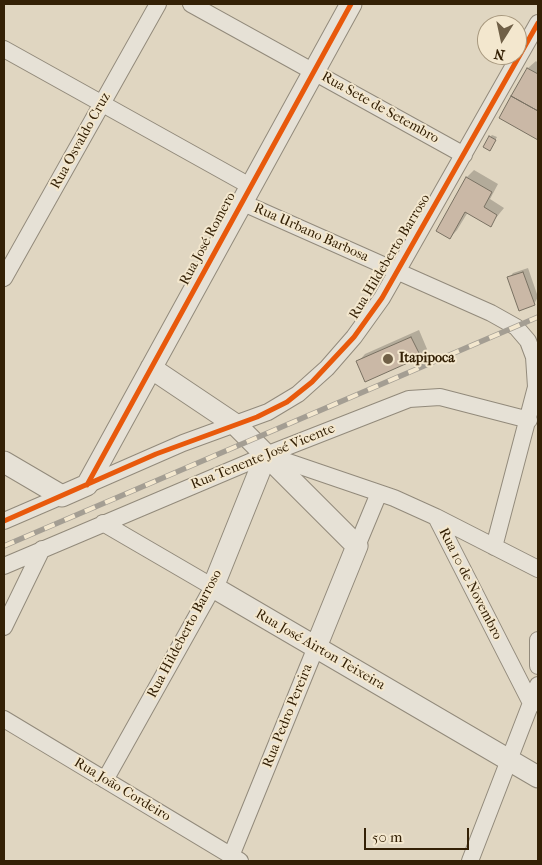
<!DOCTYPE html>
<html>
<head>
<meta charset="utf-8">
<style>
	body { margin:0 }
	#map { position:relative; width:542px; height:865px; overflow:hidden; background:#e0d6c1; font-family:"IM FELL French Canon",serif }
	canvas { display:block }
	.frame { position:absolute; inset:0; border:5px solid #342106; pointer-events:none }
	.north { position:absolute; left:477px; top:15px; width:50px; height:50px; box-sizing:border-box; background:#f3e7ce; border:1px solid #a7987e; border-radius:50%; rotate:190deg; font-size:14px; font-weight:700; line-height:20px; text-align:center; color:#342106 }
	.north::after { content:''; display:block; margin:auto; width:18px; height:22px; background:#706047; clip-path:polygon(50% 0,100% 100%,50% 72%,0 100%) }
	.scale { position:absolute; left:364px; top:828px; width:105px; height:22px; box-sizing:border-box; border:2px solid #342106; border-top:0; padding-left:6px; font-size:15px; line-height:18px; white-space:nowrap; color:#342106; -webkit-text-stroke:4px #f3e7ce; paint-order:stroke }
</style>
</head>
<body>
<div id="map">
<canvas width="542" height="865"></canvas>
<div class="frame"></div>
<div class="north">N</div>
<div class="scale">50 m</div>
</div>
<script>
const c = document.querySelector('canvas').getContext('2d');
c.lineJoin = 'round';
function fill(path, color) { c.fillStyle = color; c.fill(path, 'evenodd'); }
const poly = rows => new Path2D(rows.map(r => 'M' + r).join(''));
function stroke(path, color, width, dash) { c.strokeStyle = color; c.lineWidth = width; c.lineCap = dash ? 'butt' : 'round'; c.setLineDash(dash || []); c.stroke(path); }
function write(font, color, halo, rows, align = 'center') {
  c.font = font + ' "IM FELL French Canon",serif'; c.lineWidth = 4; c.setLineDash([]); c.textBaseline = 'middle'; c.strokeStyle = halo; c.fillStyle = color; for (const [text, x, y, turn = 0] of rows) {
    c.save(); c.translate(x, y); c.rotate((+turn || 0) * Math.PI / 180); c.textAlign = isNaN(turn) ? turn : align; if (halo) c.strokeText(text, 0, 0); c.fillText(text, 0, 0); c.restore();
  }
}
fill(poly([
	[536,61,538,63,538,139,501,117,528,68],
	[492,135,497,137,491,148,490,137],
	[474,170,498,184,490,199,504,208,490,225,468,212,457,230,450,238,437,230,467,177],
	[528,268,538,297,534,304,509,278,513,273],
	[419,330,427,349,420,356,358,362,365,354]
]), '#0003');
const building = poly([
	[527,68,538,74,538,111,511,96,527,68],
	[511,96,538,111,538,140,499,118,511,96],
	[489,136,496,140,490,151,483,147,489,136],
	[466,177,492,192,484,207,497,215,491,227,465,212,450,239,436,231,466,177],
	[523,272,535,305,519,311,507,277,523,272],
	[411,337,421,357,365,382,356,361,411,337]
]);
fill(building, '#cab8a6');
stroke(building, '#797162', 1);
const minor = poly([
	[191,4,464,155],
	[4,49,250,186],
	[241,202,491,313,516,327,528,341,534,357,536,387,494,547],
	[4,278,158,4],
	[268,455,394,498,436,517,538,569],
	[87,485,183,443,268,412,298,394,327,368,354,337,382,298,538,23],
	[436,517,532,705],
	[4,521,62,496],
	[103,523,213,587,105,780],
	[357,546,379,493],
	[4,566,266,455,409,399,440,397,529,420],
	[4,627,42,549],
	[538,640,538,666],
	[4,719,240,861],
	[231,856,316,647],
	[470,861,538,685]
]);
const tertiary = poly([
	[151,368,236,425,357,546,316,647],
	[266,455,213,587,538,777],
	[4,462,62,496,87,485,351,4]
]);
stroke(minor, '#928a7b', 18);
stroke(tertiary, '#928a7b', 23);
stroke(minor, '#e6e1d6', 16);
stroke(tertiary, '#e6e1d6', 21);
const rail = poly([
	[4,546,538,317]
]);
stroke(rail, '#a49e93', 5.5);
stroke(rail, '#f3e7ce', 4, [11]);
stroke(poly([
	[87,485,351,4],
	[4,521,156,454,257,417,287,402,312,382,354,337,382,298,538,23]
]), '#e8590c', 5);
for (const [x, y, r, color] of [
	[388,359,6,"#706047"]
]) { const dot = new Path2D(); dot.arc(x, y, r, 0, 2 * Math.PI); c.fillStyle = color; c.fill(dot); stroke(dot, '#f3e7ce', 2); }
write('14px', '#342106', '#f3e7ce', [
	["Rua Sete de Setembro",380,108,29],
	["Rua Osvaldo Cruz",81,141,-61],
	["Rua Urbano Barbosa",311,233,24],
	["Rua José Romero",208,239,-62],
	["Rua Hildeberto Barroso",390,257,-59],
	["Rua Tenente José Vicente",263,457,-22],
	["Rua 10 de Novembro",470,584,63],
	["Rua Hildeberto Barroso",185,634,-62],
	["Rua José Airton Teixeira",320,650,30],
	["Rua Pedro Pereira",288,716,-68],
	["Rua João Cordeiro",122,790,31]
]);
write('bold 14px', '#342106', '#f3e7ce', [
	["Itapipoca",399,359]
], 'left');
</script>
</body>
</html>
